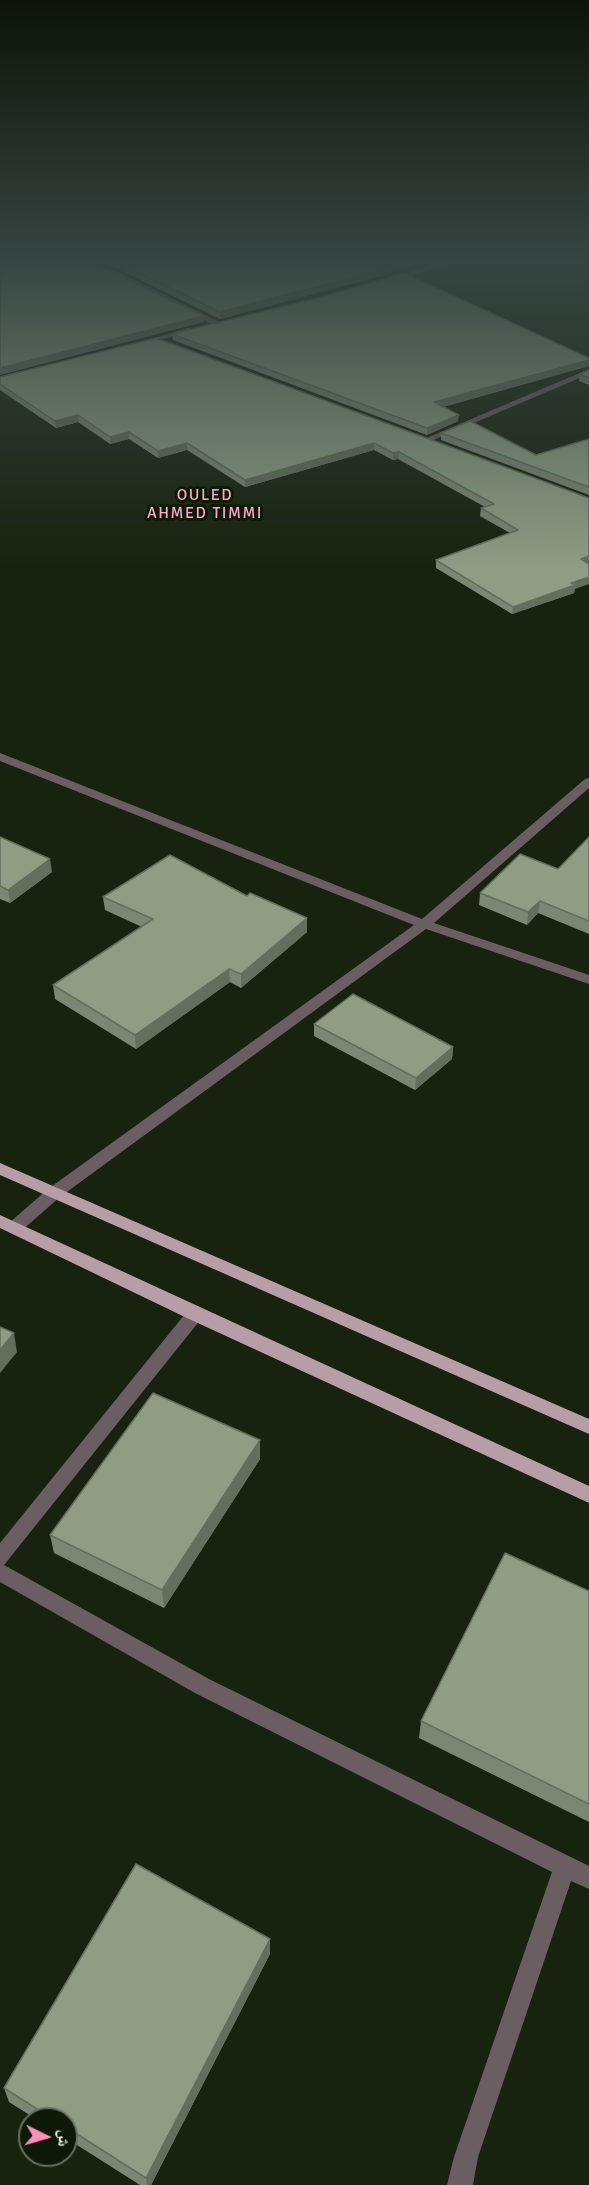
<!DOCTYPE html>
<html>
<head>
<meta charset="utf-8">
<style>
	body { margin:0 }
	#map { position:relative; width:589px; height:2185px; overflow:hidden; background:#18230f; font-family:Signika,"Noto Naskh Arabic",sans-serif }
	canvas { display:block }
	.north { position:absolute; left:18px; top:2107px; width:60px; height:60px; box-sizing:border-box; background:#0f1907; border:2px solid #676f5f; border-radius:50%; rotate:95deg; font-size:16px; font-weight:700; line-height:24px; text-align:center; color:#eaf1e4 }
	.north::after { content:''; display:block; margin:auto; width:21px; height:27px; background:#fe8ebd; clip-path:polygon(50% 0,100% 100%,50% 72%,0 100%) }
</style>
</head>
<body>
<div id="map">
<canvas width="589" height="2185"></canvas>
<div class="north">ش</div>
</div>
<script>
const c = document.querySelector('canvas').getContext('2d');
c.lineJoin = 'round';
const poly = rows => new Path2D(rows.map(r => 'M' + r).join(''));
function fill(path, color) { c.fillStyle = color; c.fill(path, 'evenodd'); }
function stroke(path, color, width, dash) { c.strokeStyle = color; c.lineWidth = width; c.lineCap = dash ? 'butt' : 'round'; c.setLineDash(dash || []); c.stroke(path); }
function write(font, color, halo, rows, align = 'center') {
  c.font = font + ' Signika,sans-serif'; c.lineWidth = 6; c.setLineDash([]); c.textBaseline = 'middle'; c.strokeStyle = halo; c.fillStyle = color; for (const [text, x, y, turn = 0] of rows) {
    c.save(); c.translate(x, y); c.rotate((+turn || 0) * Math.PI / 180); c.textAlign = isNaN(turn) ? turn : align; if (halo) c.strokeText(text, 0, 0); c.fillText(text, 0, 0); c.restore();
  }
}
fill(poly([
	[87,264,98,264,119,272,221,323,214,325,87,264],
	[435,264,447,264,392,282,385,280,435,264],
	[188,328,195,330,139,346,135,344,188,328],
	[589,369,589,374,429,442,422,440,589,369],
	[0,753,422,919,585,779,589,778,589,788,434,923,589,975,589,984,426,929,60,1197,21,1231,9,1231,7,1227,9,1223,48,1189,414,925,0,761,0,753],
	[195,1307,201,1309,204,1314,201,1319,4,1565,209,1679,589,1866,589,1889,571,1881,478,2157,473,2185,447,2185,454,2157,552,1872,195,1693,0,1582,0,1543,189,1309,195,1307]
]), '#6a5e62');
fill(poly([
	[0,1163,589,1419,589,1434,0,1175,0,1163],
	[0,1215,589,1486,589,1503,189,1319,0,1228,0,1215]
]), '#b79da6');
fill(poly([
	[105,264,413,264,392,269,392,273,220,319,120,270],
	[172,334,589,358,589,366,443,407,458,421,427,435,173,340],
	[156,338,589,498,574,593,512,614,436,568,436,560,510,533,480,516,481,508,485,507,398,459,393,460,374,450,245,487,187,450,158,458,129,439,110,444,78,422,56,428,0,390,0,377],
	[589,370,589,385,579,381,580,374],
	[441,433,536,455,589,439,589,495,441,440],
	[0,837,52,872,10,903,0,899],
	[589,837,589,934,538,913,527,925,479,905,480,893,558,869],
	[247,896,307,918,307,932,241,988,230,982,136,1049,55,999,53,985,142,927,105,910,103,897],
	[314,1024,453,1047,452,1059,415,1090,314,1036],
	[260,1440,260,1459,164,1608,54,1553,50,1535],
	[589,1591,589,1822,419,1738,421,1721],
	[270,1954,151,2185,140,2185,66,2138,66,2119,36,2119,9,2102,4,2088]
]), '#7b8772');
fill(poly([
	[413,264,392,269,392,273,220,319,220,312,386,265],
	[204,316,204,322,0,375,0,368],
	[589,360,589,366,434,409,434,402],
	[78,415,78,422,56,428,55,421],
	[459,415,458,421,427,435,427,428],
	[129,432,129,439,110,444,110,437],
	[187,443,187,450,158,458,158,451],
	[374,443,374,450,245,487,245,480],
	[399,452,398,459,393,460,393,453],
	[589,556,589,563,581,559],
	[589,577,589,584,575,589,574,593,512,614,513,607],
	[50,859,52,872,10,903,8,890],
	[540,901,538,913,527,925,528,912],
	[307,918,307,932,241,988,241,974],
	[229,969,230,982,136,1049,135,1035],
	[453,1047,452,1059,415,1090,416,1078],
	[14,1333,17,1352,0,1373,0,1350],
	[260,1440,260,1459,164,1608,162,1590],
	[270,1939,270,1954,151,2185,147,2185,146,2178]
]), '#646e5d');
const building = poly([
	[0,264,95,264,204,316,0,368,0,264],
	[121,264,387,264,386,265,392,267,220,312,121,264],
	[404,273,589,358,589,360,434,402,459,415,427,428,172,334,329,295,404,273],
	[156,338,589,498,589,556,581,559,589,564,589,577,571,583,575,585,513,607,436,560,518,530,481,508,494,504,399,452,393,453,374,443,245,480,187,443,158,451,129,432,110,437,78,415,55,421,0,384,0,377,156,338],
	[589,370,589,378,580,374,589,370],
	[470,421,536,455,589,439,589,487,441,433,470,421],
	[0,837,50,859,8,890,0,886,0,837],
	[589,837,589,921,540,901,528,912,480,893,520,854,558,869,589,837],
	[170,855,247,896,250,893,307,918,241,974,229,969,135,1035,53,985,153,919,103,897,170,855],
	[353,994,453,1047,416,1078,314,1024,353,994],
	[0,1327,14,1333,0,1350,0,1327],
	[153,1393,260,1440,162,1590,50,1535,153,1393],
	[505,1553,589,1591,589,1804,421,1721,505,1553],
	[136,1864,270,1939,146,2178,66,2127,66,2119,53,2119,4,2088,136,1864]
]);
fill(building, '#8f9d85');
stroke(building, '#646e5d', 1.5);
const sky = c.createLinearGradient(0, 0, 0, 570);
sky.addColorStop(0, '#0d1308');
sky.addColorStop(0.46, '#374542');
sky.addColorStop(1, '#37454200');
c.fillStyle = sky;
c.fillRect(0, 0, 589, 570);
c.letterSpacing = '1.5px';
write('16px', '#f9aac8', '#0f1907', [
	["OULED",205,496],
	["AHMED TIMMI",205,514]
]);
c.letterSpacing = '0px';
</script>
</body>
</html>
